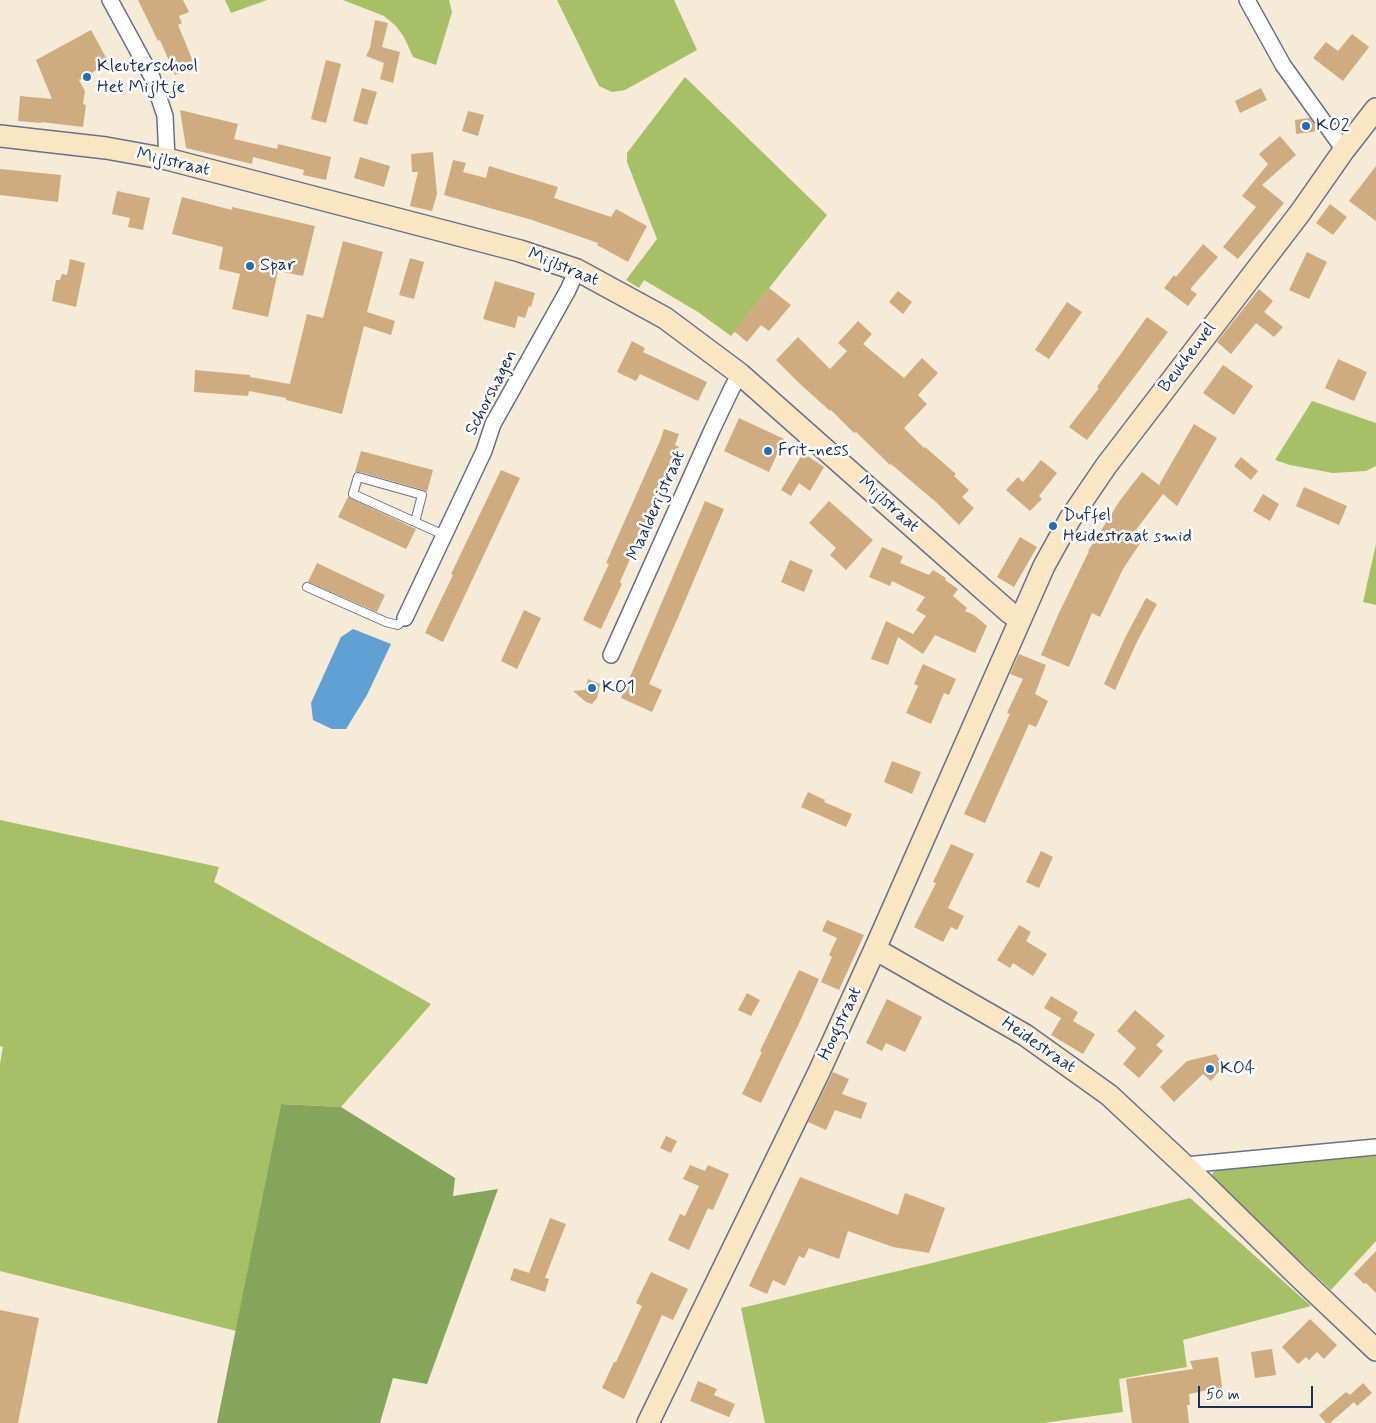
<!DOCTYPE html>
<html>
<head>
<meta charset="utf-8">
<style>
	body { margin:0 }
	#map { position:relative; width:1376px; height:1423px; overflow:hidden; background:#f5ebd7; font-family:Mynerve,sans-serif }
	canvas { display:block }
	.scale { position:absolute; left:1198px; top:1386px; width:115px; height:22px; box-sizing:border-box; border:2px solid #1b2f5e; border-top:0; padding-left:6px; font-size:15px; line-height:18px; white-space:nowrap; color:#1b2f5e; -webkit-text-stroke:4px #fff; paint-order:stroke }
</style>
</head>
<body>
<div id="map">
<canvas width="1376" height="1423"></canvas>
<div class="scale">50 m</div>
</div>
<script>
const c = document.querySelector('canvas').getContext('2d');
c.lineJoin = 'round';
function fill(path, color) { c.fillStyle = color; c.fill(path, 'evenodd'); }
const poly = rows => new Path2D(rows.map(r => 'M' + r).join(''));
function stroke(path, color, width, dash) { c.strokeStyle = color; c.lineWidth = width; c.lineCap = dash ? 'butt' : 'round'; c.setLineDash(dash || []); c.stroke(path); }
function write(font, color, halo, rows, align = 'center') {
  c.font = font + ' Mynerve,sans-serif'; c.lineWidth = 5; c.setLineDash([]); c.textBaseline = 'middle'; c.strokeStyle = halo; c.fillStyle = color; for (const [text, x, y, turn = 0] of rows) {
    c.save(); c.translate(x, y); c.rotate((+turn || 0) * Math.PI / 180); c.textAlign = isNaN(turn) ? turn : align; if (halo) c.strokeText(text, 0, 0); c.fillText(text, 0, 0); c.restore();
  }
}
fill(poly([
	[225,0,267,0,231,13],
	[343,0,449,0,452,12,436,65,413,57,404,37,396,26,384,16],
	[557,0,674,0,697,50,625,90,612,92,599,86],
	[685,77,827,215,731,336,698,312,644,280,639,288,626,280,657,239,627,162,627,153],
	[1312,401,1376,423,1376,466,1366,471,1333,473,1290,465,1275,460],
	[1376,544,1376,605,1363,602],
	[0,820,219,867,214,882,431,1004,341,1107,281,1104,236,1331,0,1271,0,1064,3,1047,0,1046],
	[1376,1156,1376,1241,1331,1290,1212,1180,1212,1174,1218,1167],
	[1190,1198,1311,1306,1183,1340,1187,1367,1119,1379,1123,1412,1043,1423,765,1423,741,1308,932,1263]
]), '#a7bf65');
fill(poly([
	[281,1104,341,1107,455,1178,453,1196,498,1189,427,1384,393,1378,380,1423,217,1423]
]), '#85a65a');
fill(poly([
	[353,629,391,644,367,695,346,729,332,729,313,720,311,703,341,637]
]), '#60a0d3');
fill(poly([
	[138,0,183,0,189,12,179,16,182,23,178,25,195,66,175,75,160,40,158,41],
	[375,20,388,23,382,47,400,52,393,83,380,79,384,63,366,56,370,48],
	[91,30,109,63,79,80,85,91,83,104,86,105,83,127,41,122,41,123,18,121,20,96,52,99,36,60],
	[1352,34,1369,47,1343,81,1313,58,1326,42,1338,51],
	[326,60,341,64,326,123,311,119],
	[362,88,377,92,367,125,353,121],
	[1261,88,1267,100,1240,113,1235,101],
	[180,110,238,124,234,139,277,149,278,144,331,157,326,180,303,175,304,170,253,157,252,164,186,148],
	[468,111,484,115,478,136,462,131],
	[1310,118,1318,131,1296,134,1295,120],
	[1280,136,1296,155,1262,185,1284,203,1238,259,1223,247,1256,207,1242,196,1268,164,1259,154],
	[433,152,437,194,432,211,410,206,418,172,412,172,411,154],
	[360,157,390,166,384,187,354,178],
	[453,160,466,163,463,172,486,178,489,166,558,187,554,198,611,217,616,209,647,226,628,262,597,245,598,243,532,220,444,195],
	[1376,166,1376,221,1349,201],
	[0,169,61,175,58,202,0,195],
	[117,191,150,198,143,230,128,227,130,218,112,214],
	[182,197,232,210,232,207,315,226,303,276,278,271,268,317,232,309,240,274,219,269,223,247,172,234],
	[1330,204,1347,217,1333,235,1316,223],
	[343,241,383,252,367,312,395,321,391,335,364,326,342,414,286,400,286,398,249,391,248,396,194,392,195,370,250,375,250,377,290,384,307,314,323,318],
	[1203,244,1218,257,1191,288,1191,290,1197,294,1188,306,1164,288,1174,275,1176,277],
	[1307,252,1327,262,1309,299,1289,290],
	[410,258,424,262,414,299,399,295],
	[70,259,85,263,76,307,52,301,56,280,60,280,62,274,67,275],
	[495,281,535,293,531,307,529,306,525,318,518,316,515,328,483,319],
	[769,288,791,305,769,331,761,325,747,342,734,331],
	[1259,289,1273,301,1264,312,1283,327,1274,337,1256,323,1231,354,1217,342],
	[898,291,912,302,903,314,889,302],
	[1067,302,1082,312,1049,359,1035,350],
	[1147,317,1168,332,1087,440,1069,427,1099,388,1097,387],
	[858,321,872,334,863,344,904,378,922,358,938,373,918,395,927,404,904,428,924,448,925,447,956,474,954,476,969,490,962,497,974,508,959,525,937,503,891,464,890,465,856,432,854,433,831,410,830,411,799,383,776,360,798,337,830,369,847,351,838,343],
	[632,341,645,348,643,352,707,382,698,401,640,374,636,381,617,372],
	[1338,359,1367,372,1354,401,1325,388],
	[1223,365,1253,386,1234,415,1203,393],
	[739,418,784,439,769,472,724,451],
	[1194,424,1217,438,1177,506,1163,494,1136,530,1145,536,1123,569,1100,617,1092,613,1069,667,1041,655,1058,615,1089,551,1088,551,1121,499,1142,472,1159,485],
	[664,429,679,434,675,445,679,447,620,582,622,584,601,629,583,620,609,564,606,563,660,441],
	[361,451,433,470,427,492,424,490,360,472,355,472],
	[803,453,824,467,810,491,799,483,791,496,781,490],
	[1241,457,1258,471,1251,480,1234,466],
	[1041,460,1057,473,1039,496,1042,499,1030,511,1006,490,1018,477,1023,482],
	[501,470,520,478,443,642,425,633,453,575,451,574],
	[1304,487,1347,506,1339,525,1296,506],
	[1263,494,1279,504,1270,521,1253,511],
	[348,497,416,529,406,549,338,517],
	[705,501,724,509,676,622,649,684,662,690,652,712,621,698],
	[829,501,873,540,846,570,830,555,836,548,809,523],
	[1020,537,1037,547,1014,587,997,577],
	[882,547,903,556,900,563,929,575,933,570,946,578,945,580,958,589,953,596,967,608,965,611,974,615,987,626,975,653,935,635,923,654,898,637,888,665,871,659,886,621,913,634,926,616,916,610,925,597,892,581,890,586,869,577],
	[790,560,813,570,804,592,781,582],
	[317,563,385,595,377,612,308,582],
	[1146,598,1157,604,1136,644,1115,690,1104,684,1125,638],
	[524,610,541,618,517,669,501,661],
	[1019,654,1046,665,1035,694,1048,701,1036,727,1029,724,985,823,964,814,1010,714,1007,713,1023,679,1010,674],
	[923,664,956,679,949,695,944,693,931,724,906,713,918,686,914,684],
	[588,679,600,684,597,698,592,704,586,702,573,691,585,690],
	[892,761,921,772,912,794,884,782],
	[808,792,825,800,824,802,852,814,846,827,801,807],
	[951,844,974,854,948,908,964,916,957,930,951,927,943,942,914,927,936,883,933,882],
	[1041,851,1053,857,1039,888,1026,882],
	[827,920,864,935,839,990,821,982,832,957,829,955,837,938,822,931],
	[1019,925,1031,932,1026,941,1047,954,1033,976,1013,963,1010,968,997,960],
	[799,970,819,979,801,1019,761,1103,742,1094,762,1052,760,1051],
	[747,993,760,1000,751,1016,738,1010],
	[1051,996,1078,1012,1073,1021,1095,1034,1083,1054,1051,1035,1061,1018,1044,1008],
	[887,999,922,1017,905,1052,886,1043,882,1051,866,1043],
	[1135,1010,1165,1036,1156,1045,1163,1051,1139,1078,1123,1064,1136,1048,1117,1031],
	[1216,1054,1223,1066,1211,1081,1203,1074,1174,1102,1160,1087,1187,1061],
	[833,1072,849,1079,842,1094,867,1103,861,1119,835,1110,826,1130,808,1122],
	[666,1136,677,1141,671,1153,660,1148],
	[690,1165,705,1171,708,1165,729,1174,713,1210,708,1208,689,1250,668,1240,680,1214,685,1216,699,1186,683,1179],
	[800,1177,898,1215,905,1193,945,1208,929,1253,893,1247,848,1231,839,1259,809,1248,804,1258,799,1256,785,1286,773,1280,767,1294,749,1286],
	[550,1218,566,1224,545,1278,549,1279,545,1292,510,1280,514,1268,529,1273],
	[1376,1251,1376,1293,1366,1283,1364,1284,1354,1274],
	[651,1272,688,1289,673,1320,662,1315,624,1399,602,1388,614,1362,616,1362,642,1306,636,1303],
	[0,1310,39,1318,18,1423,0,1423],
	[1310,1319,1337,1345,1324,1359,1317,1352,1309,1360,1306,1357,1298,1364,1282,1347],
	[1272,1349,1276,1375,1255,1378,1251,1352],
	[1218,1357,1222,1387,1189,1394,1190,1405,1187,1405,1189,1423,1132,1423,1126,1379,1193,1369,1190,1361],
	[698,1381,717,1389,714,1395,735,1404,729,1417,690,1401],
	[1363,1383,1372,1393,1357,1406,1354,1402,1330,1423,1326,1423,1319,1415,1346,1392,1350,1395]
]), '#ceac7f');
const lane = poly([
	[415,522,353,494,358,477,422,495,415,522,444,535],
	[307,587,386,622,398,625,405,618]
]);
const street = poly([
	[110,0,152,77,165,116,167,159],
	[1247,0,1283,65,1344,150],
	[405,618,484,451,493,424,568,290,577,270],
	[611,655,712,430,732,388,740,374],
	[1185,1165,1376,1147]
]);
const secondary = poly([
	[0,136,106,148,167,159,520,251,577,270,665,318,740,374,951,561,1010,613,1020,620],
	[875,949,1025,1035,1109,1095,1199,1179,1298,1276,1376,1350],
	[648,1423,819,1072,875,949,1044,566,1070,519,1106,466,1300,213,1344,150,1376,109]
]);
stroke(lane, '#677188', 10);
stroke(street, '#677188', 18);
stroke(secondary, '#677188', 24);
stroke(lane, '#fff', 8);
stroke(street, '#fff', 15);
stroke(secondary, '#fbe6c3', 21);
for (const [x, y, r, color] of [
	[87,77,5,"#1f6fb2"],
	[1306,126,5,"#1f6fb2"],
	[250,266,5,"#1f6fb2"],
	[768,451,5,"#1f6fb2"],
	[1053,526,5,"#1f6fb2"],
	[592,688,5,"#1f6fb2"],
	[1210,1069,5,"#1f6fb2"]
]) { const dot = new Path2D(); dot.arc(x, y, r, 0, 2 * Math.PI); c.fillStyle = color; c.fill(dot); stroke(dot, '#fff', 2); }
write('18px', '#1b2f5e', '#fff', [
	["Kleuterschool",97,67],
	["Het Mijltje",97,88],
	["KO2",1316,126],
	["Spar",260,266],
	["Frit-ness",778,451],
	["Duffel",1063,516],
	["Heidestraat smid",1063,537],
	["KO1",602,688],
	["KO4",1220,1069]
], 'left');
write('18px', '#1b2f5e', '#fff', [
	["Mijlstraat",173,163,13],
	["Mijlstraat",563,268,22],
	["Beukheuvel",1188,358,-53],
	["Schorshagen",492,393,-63],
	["Mijlstraat",888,505,42],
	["Maalderijstraat",657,506,-66],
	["Hoogstraat",841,1024,-65],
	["Heidestraat",1038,1046,34]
]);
</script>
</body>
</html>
